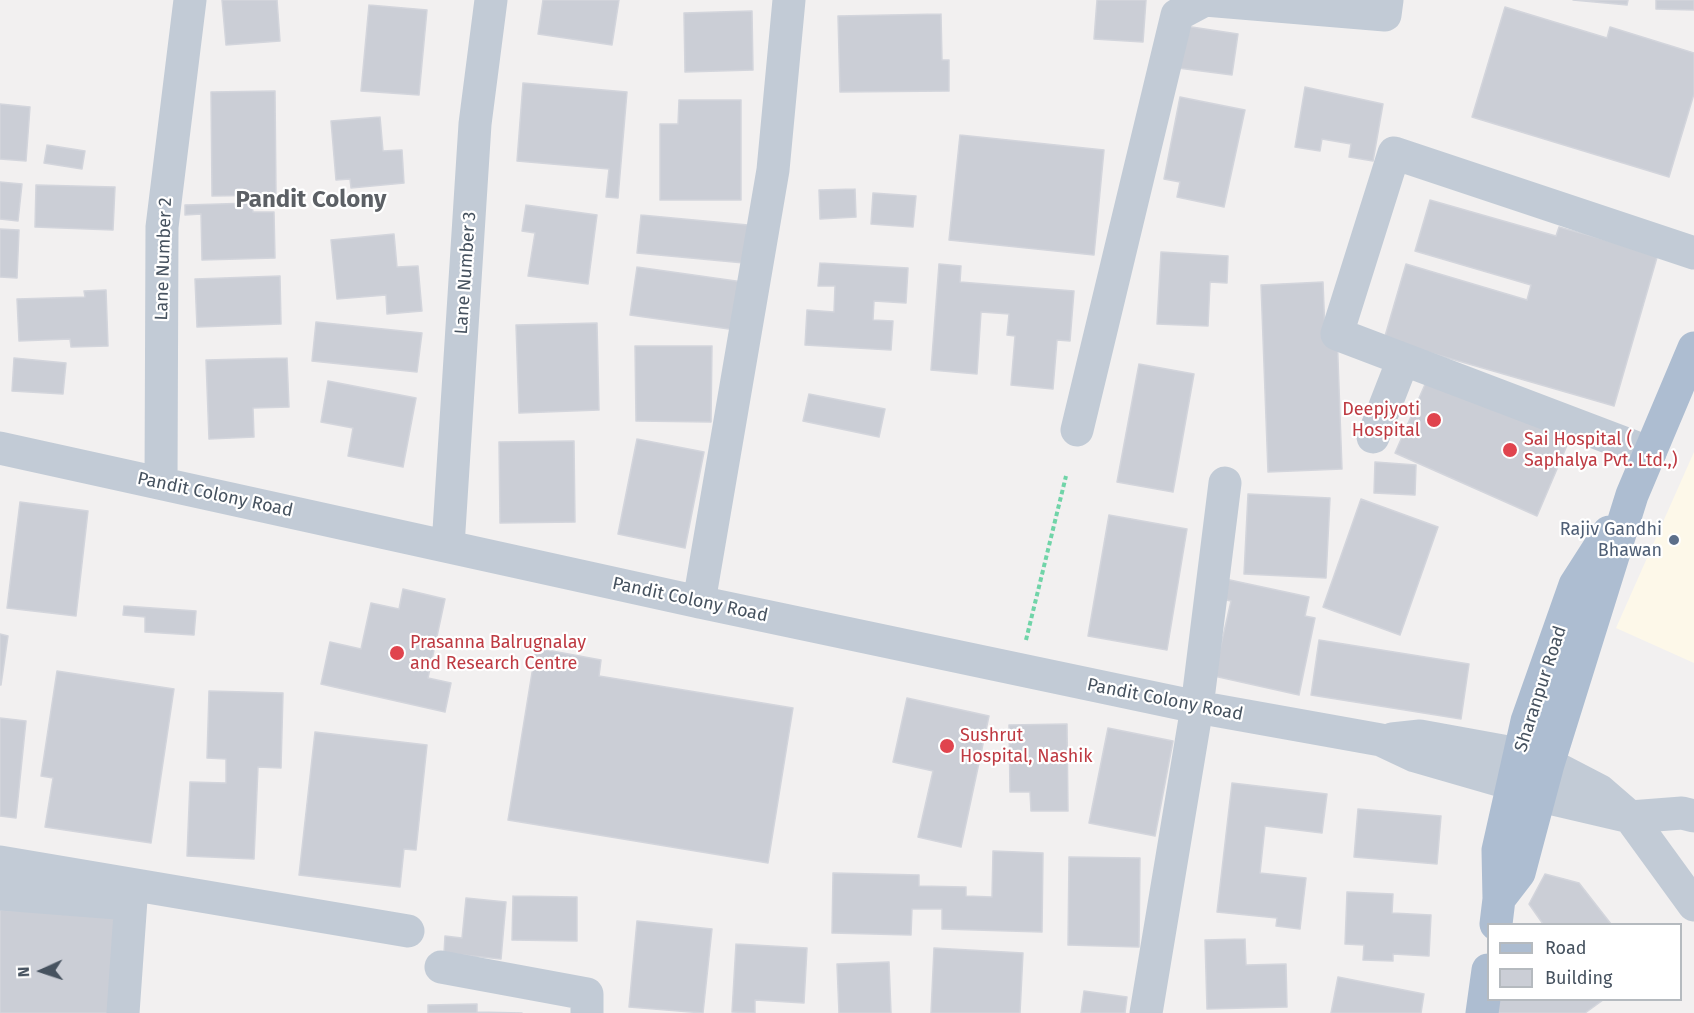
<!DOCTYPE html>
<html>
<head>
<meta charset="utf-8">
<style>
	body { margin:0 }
	#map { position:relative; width:1694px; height:1013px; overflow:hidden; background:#f2f0f0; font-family:"Fira Sans",sans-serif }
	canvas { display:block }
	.legend { position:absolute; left:1487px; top:923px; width:195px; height:78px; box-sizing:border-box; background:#fff; border:2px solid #b5babf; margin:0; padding:8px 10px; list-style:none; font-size:18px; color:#46525f }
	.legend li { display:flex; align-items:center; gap:12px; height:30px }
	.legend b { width:30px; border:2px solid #b5babf }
	.north { position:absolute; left:12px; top:941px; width:60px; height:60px; -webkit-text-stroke:4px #fff; paint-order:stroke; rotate:267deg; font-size:16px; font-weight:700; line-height:24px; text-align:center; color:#46525f }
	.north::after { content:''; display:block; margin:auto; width:21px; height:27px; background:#46525f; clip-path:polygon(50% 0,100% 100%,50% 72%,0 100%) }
</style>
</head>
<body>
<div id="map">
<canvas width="1694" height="1013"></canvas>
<ul class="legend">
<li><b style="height:8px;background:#adbdd1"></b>Road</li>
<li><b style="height:16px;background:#cbced6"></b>Building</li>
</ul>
<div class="north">N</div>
</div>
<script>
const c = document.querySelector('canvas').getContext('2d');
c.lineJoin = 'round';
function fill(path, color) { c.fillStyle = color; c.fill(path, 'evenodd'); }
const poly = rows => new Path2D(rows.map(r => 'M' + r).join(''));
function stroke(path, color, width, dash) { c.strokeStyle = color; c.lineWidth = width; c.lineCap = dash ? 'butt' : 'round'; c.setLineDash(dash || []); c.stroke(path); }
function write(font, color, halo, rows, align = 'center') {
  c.font = font + ' "Fira Sans",sans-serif'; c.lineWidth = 4.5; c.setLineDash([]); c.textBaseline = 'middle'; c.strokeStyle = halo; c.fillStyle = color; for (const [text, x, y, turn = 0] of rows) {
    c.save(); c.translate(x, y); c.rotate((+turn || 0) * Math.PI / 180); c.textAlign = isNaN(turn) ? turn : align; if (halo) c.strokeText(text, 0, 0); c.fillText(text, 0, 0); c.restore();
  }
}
fill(poly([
	[1694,452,1694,663,1616,628]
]), '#fdf8e9');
const building = poly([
	[222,0,277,0,280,41,226,45,222,0],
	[543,0,619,0,612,45,538,34,543,0],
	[1097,0,1146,0,1143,42,1094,39,1097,0],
	[1573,0,1628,0,1627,5,1573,0],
	[1656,0,1694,0,1694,10,1656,9,1656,0],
	[369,5,427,10,419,95,361,91,369,5],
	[1505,7,1607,38,1610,27,1694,53,1694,94,1669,177,1472,117,1505,7],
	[752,11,753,70,685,72,684,13,752,11],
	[941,14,942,60,949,60,949,91,840,92,838,16,941,14],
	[1185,26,1238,34,1232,75,1178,68,1185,26],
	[523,83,627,92,618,198,606,197,609,169,517,161,523,83],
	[1305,87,1383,104,1373,161,1349,157,1351,144,1322,139,1320,151,1295,147,1305,87],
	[275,91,276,195,212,196,211,92,275,91],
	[1180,97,1245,110,1224,207,1177,197,1180,182,1164,179,1180,97],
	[679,100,741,100,741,200,660,200,660,124,678,124,679,100],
	[0,104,30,107,26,161,0,159,0,104],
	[380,117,383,151,402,150,404,183,351,188,350,179,336,180,331,121,380,117],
	[960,135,1104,150,1094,255,949,240,960,135],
	[47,145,85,151,82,169,44,163,47,145],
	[0,182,22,184,18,221,0,219,0,182],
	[36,185,115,187,113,230,35,227,36,185],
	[855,189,856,217,820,219,819,190,855,189],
	[873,193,916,196,913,227,871,224,873,193],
	[1430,200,1556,236,1559,227,1617,243,1660,247,1614,406,1417,349,1383,343,1406,264,1527,300,1531,285,1415,251,1430,200],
	[252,203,253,212,274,212,275,258,202,260,201,214,185,215,185,205,252,203],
	[526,205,597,215,588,284,528,276,535,233,522,231,526,205],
	[641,215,748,225,744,263,637,253,641,215],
	[0,229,19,230,17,278,0,277,0,229],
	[394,234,397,267,418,266,422,311,387,314,386,295,337,299,331,240,394,234],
	[1161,252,1228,256,1227,283,1210,282,1208,326,1157,324,1161,252],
	[820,263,908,268,906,303,874,301,873,320,893,321,891,350,805,345,807,310,834,312,835,286,818,286,820,263],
	[939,264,961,266,960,282,1074,291,1070,341,1057,340,1053,389,1011,385,1015,336,1007,335,1009,314,981,312,977,374,931,370,939,264],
	[637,267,743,282,736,330,630,315,637,267],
	[280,276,281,324,197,327,195,279,280,276],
	[1323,282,1325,332,1337,332,1342,469,1268,472,1261,285,1323,282],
	[106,290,108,346,71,347,70,339,19,341,17,299,85,297,84,291,106,290],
	[316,322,422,333,417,372,312,361,316,322],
	[597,323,599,410,519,413,516,325,597,323],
	[635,346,712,346,711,422,636,421,635,346],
	[14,358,66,363,63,394,12,391,14,358],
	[287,358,289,407,253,408,254,437,209,439,206,360,287,358],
	[1139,364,1194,374,1173,492,1117,482,1139,364],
	[1430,373,1571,436,1537,516,1395,453,1430,373],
	[328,381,416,398,403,467,348,456,353,428,321,422,328,381],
	[809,394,885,409,879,437,803,421,809,394],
	[637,439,704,452,685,548,618,534,637,439],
	[574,441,575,522,500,523,499,442,574,441],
	[1375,462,1416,465,1415,495,1374,493,1375,462],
	[1248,494,1330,498,1326,578,1244,574,1248,494],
	[1361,499,1438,527,1400,635,1323,607,1361,499],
	[20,502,88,511,76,616,7,608,20,502],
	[1109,515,1187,529,1167,650,1088,636,1109,515],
	[1216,577,1309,597,1305,616,1315,618,1299,695,1214,676,1231,601,1212,597,1216,577],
	[403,589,445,599,428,678,451,683,445,712,321,684,330,642,361,649,371,603,399,609,403,589],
	[124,606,196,611,194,635,145,632,145,617,123,615,124,606],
	[0,634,8,636,1,685,0,685,0,634],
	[1319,640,1469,664,1461,719,1311,695,1319,640],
	[536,648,601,660,599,676,793,708,768,863,508,820,536,648],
	[57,671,174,689,151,843,45,827,53,778,41,776,57,671],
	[209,691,283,693,281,768,258,767,254,859,187,856,190,782,226,783,226,759,207,758,209,691],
	[907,698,989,716,961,847,918,837,933,771,893,762,907,698],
	[0,718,26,721,16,818,0,816,0,718],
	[1067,724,1068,811,1031,811,1030,792,1010,792,1009,725,1067,724],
	[1108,728,1173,741,1155,836,1089,823,1108,728],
	[315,732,427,745,416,850,404,849,400,887,299,875,315,732],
	[1232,783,1327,794,1322,833,1265,826,1260,873,1306,878,1300,929,1276,926,1277,918,1217,912,1232,783],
	[1358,809,1441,816,1437,864,1354,857,1358,809],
	[993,851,1043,853,1042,932,942,929,942,909,912,909,911,935,832,933,833,873,919,875,919,886,966,887,966,896,992,897,993,851],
	[1069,857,1140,858,1139,947,1068,945,1069,857],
	[1545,874,1579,883,1611,924,1543,924,1529,904,1545,874],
	[1347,892,1393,894,1392,913,1431,915,1429,956,1393,954,1393,961,1363,960,1364,945,1345,944,1347,892],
	[513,896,577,897,577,941,512,940,513,896],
	[466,898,506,902,501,959,444,953,445,936,462,938,466,898],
	[0,910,120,916,116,1013,0,1013,0,910],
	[637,921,712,929,703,1013,629,1007,637,921],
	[1245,939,1246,965,1286,964,1287,1007,1207,1009,1205,940,1245,939],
	[736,944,807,948,804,1003,755,1000,755,1013,732,1012,736,944],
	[934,948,1023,953,1020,1013,931,1013,934,948],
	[889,962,891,1013,839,1013,837,964,889,962],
	[1338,977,1424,994,1421,1013,1331,1013,1338,977],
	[1084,991,1127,997,1125,1013,1081,1013,1084,991],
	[1490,1000,1603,1000,1585,1013,1499,1013,1490,1000],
	[477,1004,477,1012,522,1013,428,1013,428,1005,477,1004]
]);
fill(building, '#cbced6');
stroke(building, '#d3d5dc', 1.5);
stroke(poly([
	[1026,640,1066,476]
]), '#70d4a8', 4, [4.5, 3]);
stroke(poly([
	[1077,430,1177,15,1205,0,1385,15,1387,0],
	[1373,437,1403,360],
	[0,448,699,602,1197,707,1381,740,1415,756,1512,784,1540,796,1630,817,1682,813,1694,816],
	[1650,453,1337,334,1394,153,1694,253],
	[161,483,162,227,190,0],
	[448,546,475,124,491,0],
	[699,602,773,170,789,0],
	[1392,739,1420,736,1519,754,1548,764,1600,791,1630,817,1694,905],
	[0,862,408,931],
	[0,894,130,904],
	[441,967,587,994,587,1013],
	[123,1013,132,885],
	[1146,1013,1197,707,1225,483]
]), '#c2cbd6', 33);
stroke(poly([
	[1499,899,1519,873,1548,764,1632,495,1694,348],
	[1496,924,1499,899,1498,850,1527,721,1575,585,1609,532],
	[1482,1013,1488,970]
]), '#adbdd1', 33);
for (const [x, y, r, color] of [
	[1434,420,8,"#e0444e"],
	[1510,450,8,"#e0444e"],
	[1674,540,6,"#5c6f8a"],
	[397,653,8,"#e0444e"],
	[947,746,8,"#e0444e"]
]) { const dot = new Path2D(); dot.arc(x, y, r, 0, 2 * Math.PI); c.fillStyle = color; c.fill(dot); stroke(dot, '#fff', 2); }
write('18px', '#46525f', '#fff', [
	["Lane Number 2",164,259,-88],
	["Lane Number 3",466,273,-86],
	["Pandit Colony Road",215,495,12],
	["Pandit Colony Road",690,600,12],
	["Sharanpur Road",1541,689,-72],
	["Pandit Colony Road",1165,700,11]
]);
write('18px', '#be3a42', '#fff', [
	["Deepjyoti",1420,410,"right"],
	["Hospital",1420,431,"right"],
	["Sai Hospital (",1524,440],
	["Saphalya Pvt. Ltd.,)",1524,461],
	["Prasanna Balrugnalay",410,643],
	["and Research Centre",410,664],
	["Sushrut",960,736],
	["Hospital, Nashik",960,757]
], 'left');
write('18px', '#4e5e75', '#fff', [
	["Rajiv Gandhi",1662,530],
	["Bhawan",1662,551]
], 'right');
write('bold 24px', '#5c6065', '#fff', [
	["Pandit Colony",311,200]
]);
</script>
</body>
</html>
